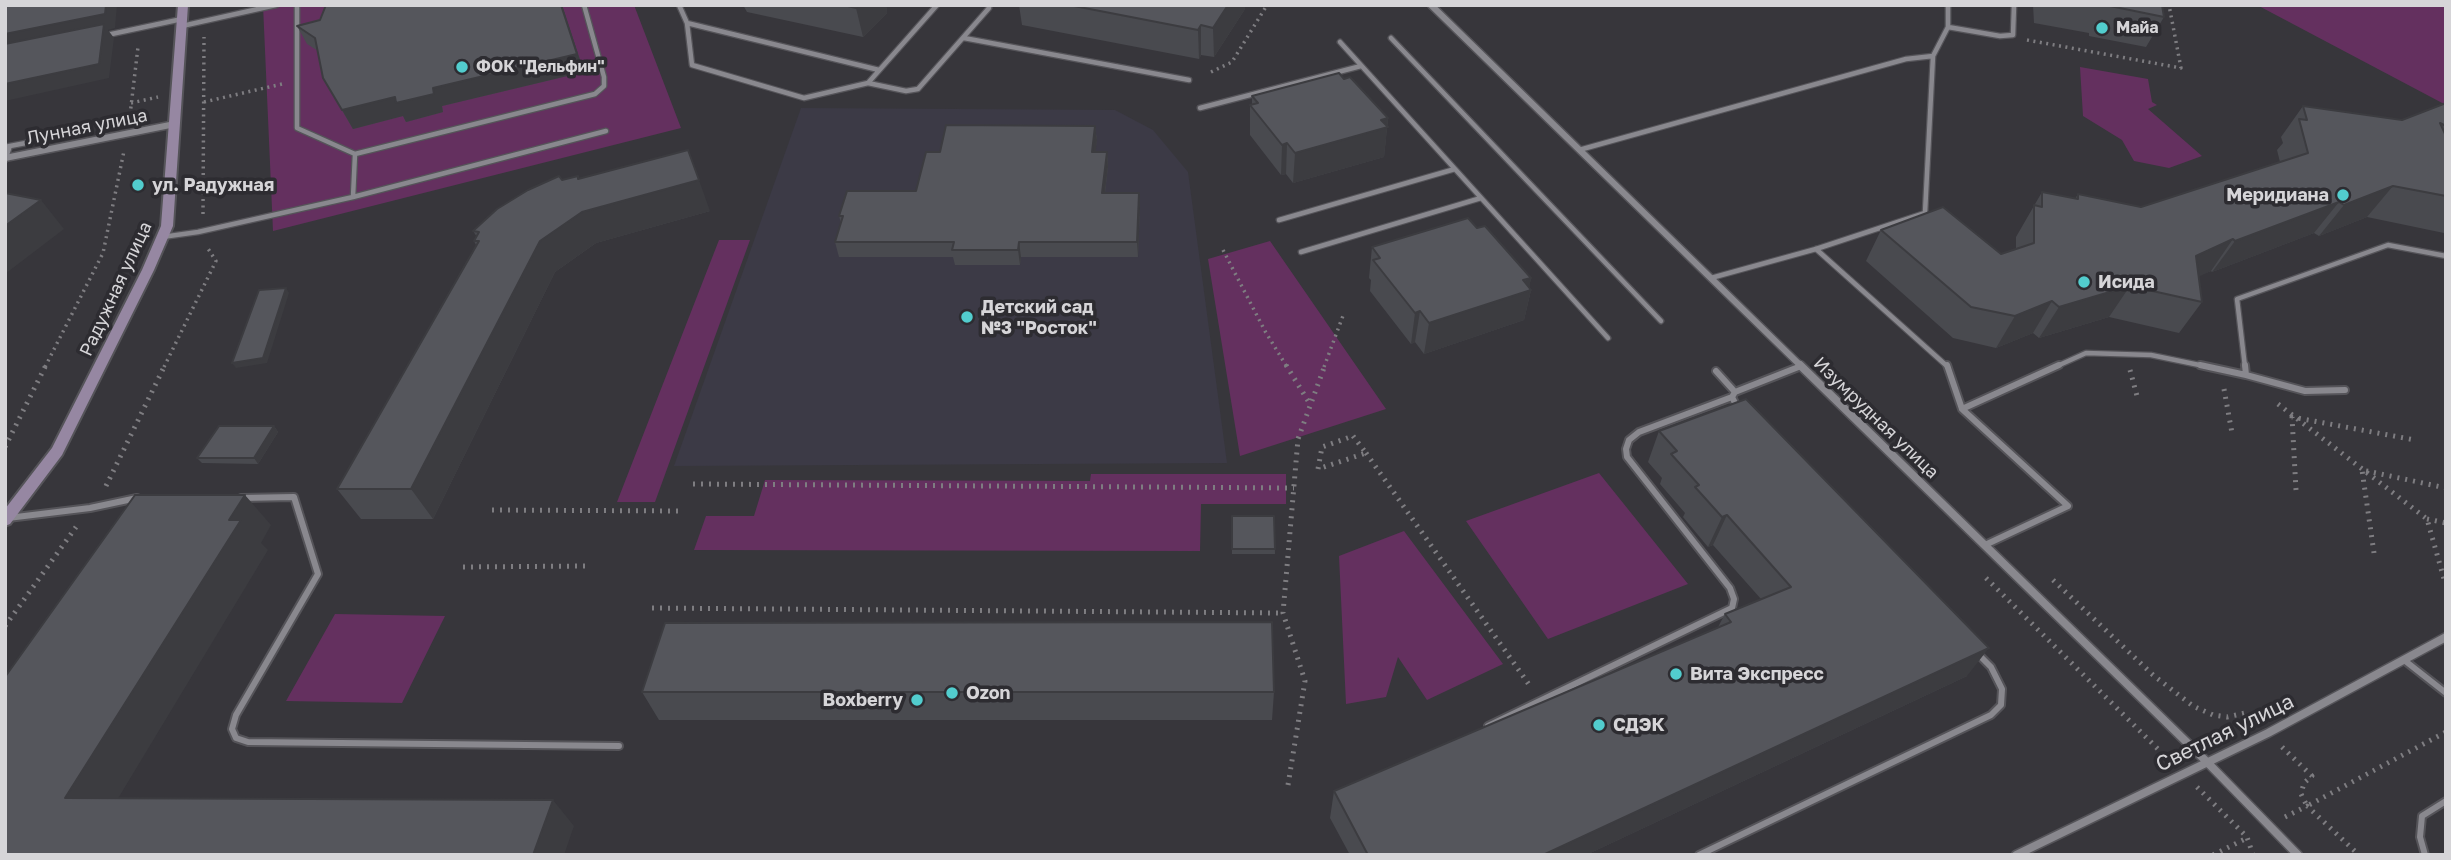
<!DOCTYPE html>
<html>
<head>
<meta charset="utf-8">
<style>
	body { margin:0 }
	#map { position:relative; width:2451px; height:860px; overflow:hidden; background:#37363b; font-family:"Golos Text",sans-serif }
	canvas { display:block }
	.frame { position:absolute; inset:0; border:7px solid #d6d5d8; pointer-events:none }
</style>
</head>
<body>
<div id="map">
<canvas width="2451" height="860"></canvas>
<div class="frame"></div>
</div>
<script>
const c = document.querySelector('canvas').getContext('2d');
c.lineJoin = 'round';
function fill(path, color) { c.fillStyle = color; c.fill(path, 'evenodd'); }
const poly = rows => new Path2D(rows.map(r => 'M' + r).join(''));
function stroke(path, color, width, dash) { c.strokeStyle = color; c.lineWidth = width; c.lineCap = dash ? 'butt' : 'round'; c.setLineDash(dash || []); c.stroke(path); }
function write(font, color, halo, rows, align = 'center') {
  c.font = font + ' "Golos Text",sans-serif'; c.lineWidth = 7; c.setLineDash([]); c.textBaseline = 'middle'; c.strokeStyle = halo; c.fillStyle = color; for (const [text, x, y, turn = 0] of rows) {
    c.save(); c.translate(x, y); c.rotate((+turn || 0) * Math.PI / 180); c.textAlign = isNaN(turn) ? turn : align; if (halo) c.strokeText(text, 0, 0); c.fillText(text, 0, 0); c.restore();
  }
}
fill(poly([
	[801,108,1115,110,1153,130,1188,172,1227,463,674,466]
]), '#3c3a46');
fill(poly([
	[263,5,634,5,681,128,273,231],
	[2257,5,2446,5,2446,105],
	[2080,67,2148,79,2152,102,2157,105,2148,109,2202,156,2169,168,2134,161,2122,140,2083,116],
	[719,240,750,240,655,502,617,502],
	[1270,241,1386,409,1240,456,1208,259],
	[1599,473,1688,584,1548,639,1466,521],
	[1091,474,1286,474,1286,504,1201,504,1200,551,694,550,706,516,754,516,765,480,1090,481],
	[1404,531,1503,664,1427,700,1398,657,1386,697,1346,704,1339,556],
	[335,614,445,616,402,703,286,701]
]), '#64305f');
const serviceFar1 = poly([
	[297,5,297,128,355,154,353,197],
	[679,5,687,23,692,65,804,98,868,83],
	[937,5,868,83,906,91,918,89,989,8],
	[687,23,879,70],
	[182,26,276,5],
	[1948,27,2000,36,2013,35,2014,5],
	[107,35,182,19],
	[964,38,1189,80],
	[1391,38,1661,321],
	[1340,42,1608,338],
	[1200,108,1361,66],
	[10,146,73,134],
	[5,147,10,146,5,160],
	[1579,150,1906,59,1933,56,1948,27,1948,5],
	[355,154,595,94,604,86,604,77,584,5],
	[1279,220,1455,169],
	[162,237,198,232,353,197,606,131],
	[1816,249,1948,367],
	[1301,252,1481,198],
	[1711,278,1816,249,1925,213,1933,56],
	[1798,367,1801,366],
	[2055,367,2086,353,2151,355,2209,367],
	[2245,367,2237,299,2388,245,2446,256]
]);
const service = poly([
	[1947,365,1962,409,2059,365],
	[2200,365,2246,375,2245,365],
	[1716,371,1735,392],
	[2246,375,2305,391,2345,390],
	[1737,407,1732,397,1735,392,1801,366],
	[1962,409,2068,506,1985,545],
	[241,498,294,497,318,574,236,715,232,729,236,738,248,742,619,746],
	[8,518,90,508,137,498],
	[2404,660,2446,693],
	[1488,726,1732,608,1734,599,1730,588,1627,457,1626,449,1629,440,1639,432,1732,397],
	[1699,855,1991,715,2001,705,2002,689,1991,667,1979,655],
	[2425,855,2420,837,2422,816,2446,801]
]);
const minorFar1 = poly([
	[1431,5,1802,367],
	[5,158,175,124]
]);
const minor = poly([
	[1800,365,2207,762,2298,855],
	[2016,855,2268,733,2446,637]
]);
const secondary = poly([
	[178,5,188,5,173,226,154,270,62,455,10,524,5,526,5,509,52,448,142,270,161,226,178,5]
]);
stroke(serviceFar1, '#555459', 7);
stroke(service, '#555459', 10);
stroke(minorFar1, '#555459', 9);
stroke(minor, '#555459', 11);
stroke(secondary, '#555459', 4);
stroke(poly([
	[2027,40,2181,68,2169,5],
	[1211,72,1232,62,1267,5],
	[204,102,282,84],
	[131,103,158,97],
	[130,115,138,47],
	[203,214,204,37],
	[1223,250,1265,331,1287,367],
	[45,367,103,253,124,151],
	[164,367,216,261,207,247],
	[1324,367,1344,313]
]), '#7e7d81', 3.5, [2, 4.5]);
stroke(poly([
	[1286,365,1310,404],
	[2130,370,2137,396],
	[2224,389,2232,433],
	[2278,404,2427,519,2444,579],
	[1353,436,1366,453,1318,469,1322,447,1353,436],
	[5,447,46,365],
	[1366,453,1530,686],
	[693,484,1294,488],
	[106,486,165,365],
	[2296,490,2292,417,2415,440],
	[492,510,684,511],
	[2427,519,2446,523],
	[2374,553,2362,470,2446,488],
	[463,567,585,566],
	[1986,578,2168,759],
	[2053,580,2153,675,2193,706,2213,715,2227,717,2245,713,2253,720],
	[652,608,1283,613],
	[5,626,76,527],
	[2282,747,2312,776,2304,783,2301,794,2307,806,2446,732],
	[1288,785,1305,681,1283,613,1298,439,1325,365],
	[2197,787,2247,837,2253,855],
	[2285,817,2307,806,2359,855],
	[2213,855,2247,838]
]), '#7e7d81', 5, [2, 6]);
stroke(serviceFar1, '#89888e', 4.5);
stroke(service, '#89888e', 6);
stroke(minorFar1, '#89888e', 6);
stroke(minor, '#89888e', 8);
fill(secondary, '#9687a2');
fill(poly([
	[326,5,562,5,584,72,442,106,443,112,406,122,403,116,353,129,323,78,318,51,307,44,297,26,320,20],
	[743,5,886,5,887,13,863,37,747,12],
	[1019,5,1245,5,1245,9,1214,57,1201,55,1199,59,1022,25],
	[2033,5,2162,5,2164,17,2146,47,2089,36,2089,33,2034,23],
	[1252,96,1388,118,1384,157,1293,183,1286,174,1281,175,1250,135,1250,105,1252,104],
	[2446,103,2446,231,2444,233,2367,217,2319,236,2314,233,2212,272,2211,271,2198,276,2202,302,2179,333,2109,317,2039,338,2033,333,1996,348,1953,338,1866,261,1881,230,2001,254,2016,249,2016,237,2042,192,2075,199,2078,194,2141,207,2280,162,2277,150,2283,143,2281,137,2303,106,2402,120],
	[1095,126,1097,140,1095,152,1107,152,1108,167,1105,193,1139,193,1140,208,1138,257,1021,257,1020,265,955,265,953,257,839,257,835,242,841,223,839,216,916,191,940,152],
	[579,179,710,211,596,243,555,272,433,519,361,519,337,489,476,245,474,241,477,237,473,231,562,180],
	[1477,228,1531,278,1529,287,1531,290,1524,320,1424,354,1415,342,1411,344,1370,291,1371,280,1369,278,1372,247],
	[274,426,278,432,258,464,202,463,197,458],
	[1659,431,1967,676,1586,855,1350,855,1330,818,1334,791,1718,627,1725,614,1761,599,1713,545,1708,547,1683,517,1685,513,1660,484,1662,478,1648,462],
	[1232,516,1274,516,1275,554,1232,554],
	[642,692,1274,692,1272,720,659,720]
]), '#494a4f');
fill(poly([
	[106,5,117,5,115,28,108,30,114,38,109,78,5,101,5,34],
	[561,5,562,5,584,72,442,106,443,112,406,122,403,116,353,129,342,110],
	[859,5,886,5,887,13,863,37,856,8],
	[1228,5,1245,5,1245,9,1214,57,1213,28],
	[1201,25,1201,55,1199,59,1198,30],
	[1388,118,1384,157,1293,183,1295,153],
	[1095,126,1097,140,1094,167,1092,152],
	[1287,143,1286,174,1281,175,1282,145],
	[1107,152,1108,167,1103,208,1102,193],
	[578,176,591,206,699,180,710,211,596,243,555,272,433,519,411,489,540,241,582,212],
	[2393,186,2367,217,2319,236,2344,205],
	[1139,193,1140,208,1138,257,1137,242],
	[41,200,64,229,5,274,5,226],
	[2339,202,2314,233,2212,272,2235,241],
	[2233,239,2211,271,2174,288,2196,256],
	[1019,242,1021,257,1020,265,1018,250],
	[1531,278,1529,290,1531,290,1524,320,1424,354,1429,323],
	[2130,286,2109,317,2039,338,2059,307],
	[286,288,289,293,267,363,236,368,232,363],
	[2052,301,2033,333,1996,348,2015,316],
	[1420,311,1415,342,1411,344,1415,313],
	[274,426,278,432,258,464,254,458],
	[245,495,271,525,261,543,268,550,102,825,65,798,229,520],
	[1727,515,1713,545,1708,547,1722,517],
	[1989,648,1967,676,1586,855,1543,855],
	[553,800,574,826,564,855,533,855]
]), '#3c3c40');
const building = poly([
	[5,5,106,5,105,14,5,34,5,5],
	[326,5,561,5,577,54,433,88,434,94,396,103,395,97,342,110,323,78,315,38,297,26,320,20,326,5],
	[844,5,859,5,856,8,844,5],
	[1069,5,1228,5,1213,28,1201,25,1198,30,1069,5],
	[2105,5,2162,5,2164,17,2105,5],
	[104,24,99,64,5,84,5,44,104,24],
	[1339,73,1344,79,1350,77,1388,118,1381,120,1388,127,1295,153,1287,143,1282,145,1250,105,1258,103,1252,96,1339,73],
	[2446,103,2446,126,2440,123,2446,136,2446,196,2393,186,2344,205,2339,202,2235,241,2233,239,2196,256,2202,302,2130,286,2059,307,2052,301,2015,316,1971,307,1881,230,1943,207,2001,254,2034,243,2034,205,2042,207,2042,192,2078,199,2078,194,2141,207,2308,153,2299,119,2307,120,2303,106,2402,120,2446,103],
	[946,125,1095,126,1092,152,1107,152,1102,193,1139,193,1137,242,1019,242,1018,250,952,250,954,242,835,242,843,216,839,216,847,191,916,191,926,152,940,152,946,125],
	[688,150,699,180,582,212,540,241,411,489,337,489,479,241,474,241,479,232,473,231,497,209,528,190,559,176,562,180,578,176,578,179,688,150],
	[5,193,41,200,5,226,5,193],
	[1468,218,1477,228,1485,226,1531,278,1523,280,1531,290,1429,323,1420,311,1415,313,1373,260,1380,258,1372,247,1468,218],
	[286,288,263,358,232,363,259,290,286,288],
	[1746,399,1989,648,1543,855,1368,855,1334,791,1731,622,1725,614,1791,587,1727,515,1722,517,1695,487,1699,485,1671,454,1677,451,1659,431,1746,399],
	[219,426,274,426,254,458,197,458,219,426],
	[135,495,245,495,229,520,241,520,65,798,553,800,533,855,5,855,5,677,135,495],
	[1232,516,1274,516,1275,549,1232,549,1232,516],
	[1272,622,1274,692,642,692,665,623,1272,622]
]);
fill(building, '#55565c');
stroke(building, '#3c3c40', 2);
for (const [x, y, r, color] of [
	[2102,28,7,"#52cdce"],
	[462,67,7,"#52cdce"],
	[138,185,7,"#52cdce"],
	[2343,195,7,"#52cdce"],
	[2084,282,7,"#52cdce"],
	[967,317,7,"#52cdce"],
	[1676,674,7,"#52cdce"],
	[952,693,7,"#52cdce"],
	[917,700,7,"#52cdce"],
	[1599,725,7,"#52cdce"]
]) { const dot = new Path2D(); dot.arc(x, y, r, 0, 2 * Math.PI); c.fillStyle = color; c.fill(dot); stroke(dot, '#2d2c31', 2.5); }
write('bold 16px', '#d6d5d8', '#2d2c31', [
	["Майа",2116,28],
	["ФОК \"Дельфин\"",476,67]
], 'left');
write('18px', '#d6d5d8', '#2d2c31', [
	["Лунная улица",87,127,-11],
	["Радужная улица",116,289,-65],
	["Изумрудная улица",1876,418,44]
]);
write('bold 18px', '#d6d5d8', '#2d2c31', [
	["ул. Радужная",152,185],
	["Меридиана",2329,195,"right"],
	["Исида",2098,282],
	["Детский сад",981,307],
	["№3 \"Росток\"",981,328],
	["Вита Экспресс",1690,674],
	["Ozon",966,693],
	["Boxberry",903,700,"right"],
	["СДЭК",1613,725]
], 'left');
write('21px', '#d6d5d8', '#2d2c31', [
	["Светлая улица",2225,733,-26]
]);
</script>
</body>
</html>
